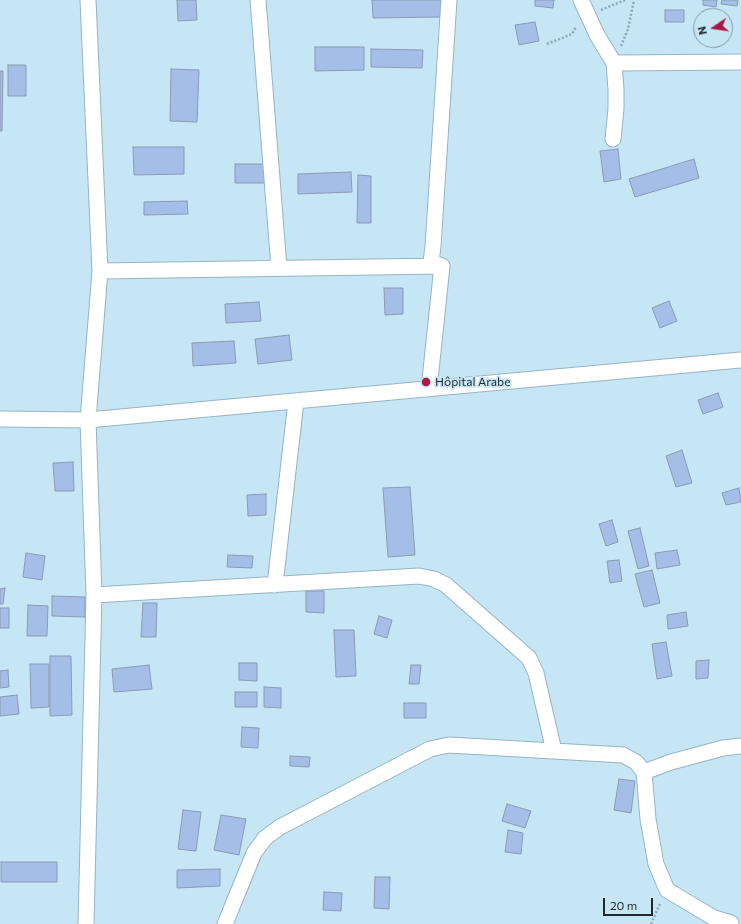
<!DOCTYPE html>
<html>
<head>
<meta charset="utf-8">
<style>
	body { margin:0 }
	#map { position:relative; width:741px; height:924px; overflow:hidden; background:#c6e5f5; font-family:Commissioner,sans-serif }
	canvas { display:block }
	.north { position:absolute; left:693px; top:8px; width:40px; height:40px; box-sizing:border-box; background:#c6e5f5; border:1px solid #839aa6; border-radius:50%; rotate:257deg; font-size:11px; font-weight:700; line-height:16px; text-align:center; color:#1e2a30 }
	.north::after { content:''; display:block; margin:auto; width:14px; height:18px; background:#ad193e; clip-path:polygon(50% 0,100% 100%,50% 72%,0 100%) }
	.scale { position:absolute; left:603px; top:898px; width:50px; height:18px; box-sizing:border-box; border:2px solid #1e2a30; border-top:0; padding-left:5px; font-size:12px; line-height:14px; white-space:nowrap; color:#1e2a30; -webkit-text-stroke:3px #c6e5f5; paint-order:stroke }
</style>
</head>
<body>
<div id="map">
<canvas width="741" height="924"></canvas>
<div class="north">N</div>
<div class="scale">20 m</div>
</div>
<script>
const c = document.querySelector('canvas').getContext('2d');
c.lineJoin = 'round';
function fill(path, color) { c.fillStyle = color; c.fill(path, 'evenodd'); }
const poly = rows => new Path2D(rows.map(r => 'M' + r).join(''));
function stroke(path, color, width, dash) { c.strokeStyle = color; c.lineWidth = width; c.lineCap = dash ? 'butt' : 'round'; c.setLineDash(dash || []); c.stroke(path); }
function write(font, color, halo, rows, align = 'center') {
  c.font = font + ' Commissioner,sans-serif'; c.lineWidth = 3.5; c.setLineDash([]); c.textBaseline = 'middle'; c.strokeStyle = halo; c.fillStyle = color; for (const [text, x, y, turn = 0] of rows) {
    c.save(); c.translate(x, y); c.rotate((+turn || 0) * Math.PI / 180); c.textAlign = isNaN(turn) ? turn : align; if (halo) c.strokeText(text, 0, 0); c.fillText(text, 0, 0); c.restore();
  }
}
const building = poly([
	[177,0,196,0,197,20,178,21,177,0],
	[372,0,441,0,441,17,373,18,372,0],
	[535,0,554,0,553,8,535,6,535,0],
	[703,0,717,0,716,7,703,5,703,0],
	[722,0,738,0,737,6,721,4,722,0],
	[665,10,684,10,684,22,665,22,665,10],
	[535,22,539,41,519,45,515,25,535,22],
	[315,47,364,47,364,70,315,71,315,47],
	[371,49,423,50,422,68,371,67,371,49],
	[8,65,26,65,26,96,8,96,8,65],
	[171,69,199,70,197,122,170,121,171,69],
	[0,71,3,71,2,131,0,131,0,71],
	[133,147,184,147,184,174,134,175,133,147],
	[618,149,621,179,604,182,600,151,618,149],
	[694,159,699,178,635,197,629,179,694,159],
	[235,164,265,164,265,183,235,183,235,164],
	[351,172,352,192,298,194,298,174,351,172],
	[358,175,371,176,371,223,357,223,358,175],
	[187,201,188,214,144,215,144,202,187,201],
	[384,288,403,288,403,314,385,315,384,288],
	[669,301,677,321,660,328,652,308,669,301],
	[259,302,261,321,226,323,225,304,259,302],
	[289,335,292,360,258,364,255,339,289,335],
	[234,341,236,363,193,366,192,343,234,341],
	[718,393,723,407,703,414,698,400,718,393],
	[682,450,692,483,676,487,666,456,682,450],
	[73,462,74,491,55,491,53,463,73,462],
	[410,487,415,555,388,557,383,488,410,487],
	[739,488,741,502,726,505,722,493,739,488],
	[266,494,266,515,248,516,247,495,266,494],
	[612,520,618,542,606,546,599,524,612,520],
	[640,528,649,566,638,569,628,531,640,528],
	[677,550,680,565,657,569,655,553,677,550],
	[26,553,45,556,42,580,23,577,26,553],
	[228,555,253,556,252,568,227,567,228,555],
	[619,560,622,581,610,583,607,561,619,560],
	[652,570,660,603,644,607,635,574,652,570],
	[5,588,3,604,0,604,0,589,5,588],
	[306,591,324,591,324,613,306,612,306,591],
	[52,596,85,597,85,617,52,616,52,596],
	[143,603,157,603,156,637,141,637,143,603],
	[28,605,48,606,47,636,27,636,28,605],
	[0,608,9,608,9,628,0,628,0,608],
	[686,612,688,626,668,629,667,615,686,612],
	[379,616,392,620,387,638,374,634,379,616],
	[334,630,354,630,356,676,336,677,334,630],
	[666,642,672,676,657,679,652,644,666,642],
	[50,656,71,656,72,715,50,716,50,656],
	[709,660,708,678,696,679,696,661,709,660],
	[239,663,257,663,257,681,239,680,239,663],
	[30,664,49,664,49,707,31,708,30,664],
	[149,665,152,689,114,692,112,669,149,665],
	[411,665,421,665,419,684,409,684,411,665],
	[8,670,9,687,0,688,0,671,8,670],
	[264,687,281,688,281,708,264,707,264,687],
	[235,692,257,692,257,707,235,707,235,692],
	[17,695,19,714,0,716,0,697,17,695],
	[404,703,426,703,426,718,404,718,404,703],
	[242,727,259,728,258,748,241,747,242,727],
	[290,756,310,757,309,767,290,766,290,756],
	[619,779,635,781,631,813,614,810,619,779],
	[507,804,531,811,525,828,502,821,507,804],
	[183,810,201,812,196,851,178,849,183,810],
	[221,815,246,819,239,855,214,850,221,815],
	[508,830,523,833,521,854,505,852,508,830],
	[1,862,57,862,57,882,1,882,1,862],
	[220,869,220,886,177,888,177,870,220,869],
	[375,877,390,877,389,909,374,908,375,877],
	[324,892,342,893,341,911,323,910,324,892]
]);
fill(building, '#a4bee8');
stroke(building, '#8b9bb3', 1);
const minor = poly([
	[258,0,279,268],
	[581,0,597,35,614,63,616,90,616,109,613,139],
	[614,63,741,62],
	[442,266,431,262,433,246,449,0],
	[100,271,442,266],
	[429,389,442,266],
	[0,419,88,420,741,360],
	[275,585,296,401],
	[94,595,419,576,434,579,446,585,529,658,536,673,554,751],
	[644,772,671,762,723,748,741,746],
	[86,924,94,595,88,420,100,271,88,0],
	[225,924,254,853,265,838,280,827,430,749,449,745,623,755,636,762,644,772,648,819,656,864,667,890,714,918,731,923]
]);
stroke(minor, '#97b4c4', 17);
stroke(poly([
	[601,10,625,0],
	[547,44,572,34,576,27],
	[621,46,628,29,634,0],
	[651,924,660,904]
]), '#8fa8b4', 2.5, [2, 2]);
stroke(minor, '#fff', 15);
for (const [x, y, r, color] of [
	[426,382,5,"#ad193e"]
]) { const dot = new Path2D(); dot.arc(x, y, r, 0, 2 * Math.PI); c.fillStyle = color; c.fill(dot); stroke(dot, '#c6e5f5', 1.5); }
write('12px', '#1e2a30', '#c6e5f5', [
	["Hôpital Arabe",435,382]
], 'left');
</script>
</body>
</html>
